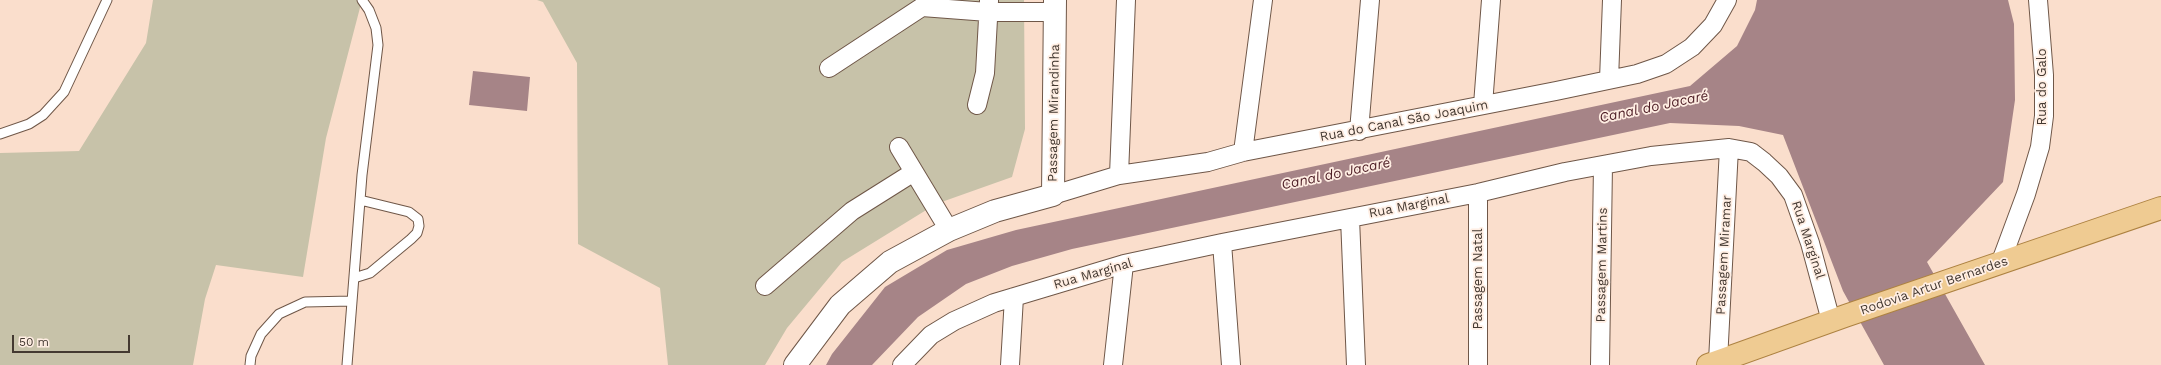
<!DOCTYPE html>
<html>
<head>
<meta charset="utf-8">
<style>
	body { margin:0 }
	#map { position:relative; width:2161px; height:365px; overflow:hidden; background:#fadecc; font-family:"Work Sans",sans-serif }
	canvas { display:block }
	.scale { position:absolute; left:12px; top:335px; width:118px; height:18px; box-sizing:border-box; border:2px solid #443931; border-top:0; padding-left:5px; font-size:12px; line-height:14px; white-space:nowrap; color:#443931; -webkit-text-stroke:3px #ffeee3; paint-order:stroke }
</style>
</head>
<body>
<div id="map">
<canvas width="2161" height="365"></canvas>
<div class="scale">50 m</div>
</div>
<script>
const c = document.querySelector('canvas').getContext('2d');
c.lineJoin = 'round';
function fill(path, color) { c.fillStyle = color; c.fill(path, 'evenodd'); }
const poly = rows => new Path2D(rows.map(r => 'M' + r).join(''));
function stroke(path, color, width, dash) { c.strokeStyle = color; c.lineWidth = width; c.lineCap = dash ? 'butt' : 'round'; c.setLineDash(dash || []); c.stroke(path); }
function write(font, color, halo, rows, align = 'center') {
  c.font = font + ' "Work Sans",sans-serif'; c.lineWidth = 3.5; c.setLineDash([]); c.textBaseline = 'middle'; c.strokeStyle = halo; c.fillStyle = color; for (const [text, x, y, turn = 0] of rows) {
    c.save(); c.translate(x, y); c.rotate((+turn || 0) * Math.PI / 180); c.textAlign = isNaN(turn) ? turn : align; if (halo) c.strokeText(text, 0, 0); c.fillText(text, 0, 0); c.restore();
  }
}
fill(poly([
	[153,0,362,0,326,138,303,277,216,265,205,299,193,365,0,365,0,153,79,151,146,43],
	[537,0,1024,0,1025,129,1012,177,936,204,842,262,787,328,765,365,668,365,660,288,578,244,577,63,543,2]
]), '#c7c2a9');
fill(poly([
	[1757,0,2008,0,2014,24,2015,100,2003,182,1927,262,1985,365,1884,365,1843,291,1783,135,1739,126,1670,123,1072,249,1012,266,966,284,918,317,872,365,826,365,832,354,885,287,947,250,1016,230,1690,86,1737,46,1755,10],
	[473,71,530,77,527,111,469,105]
]), '#a68487');
const service = poly([
	[0,134,29,124,43,115,64,92,107,0],
	[354,278,370,273,411,239,417,233,419,226,418,219,409,212,360,200],
	[250,365,251,356,261,334,279,314,305,302,352,301],
	[347,365,362,175,378,45,376,28,369,10,362,0]
]);
const minor = poly([
	[829,68,922,7,988,12,1055,12],
	[1609,80,1612,0],
	[977,105,985,73,989,1],
	[1483,105,1491,0],
	[1359,131,1370,0],
	[899,147,949,230],
	[1243,152,1263,0],
	[1119,175,1126,0],
	[1478,193,1478,365],
	[1053,195,1119,175,1208,162,1243,152,1556,91,1637,74,1666,64,1692,47,1713,25,1727,0],
	[1350,218,1356,365],
	[1222,243,1231,365],
	[2000,264,2026,194,2040,147,2044,116,2044,75,2038,0],
	[765,286,852,211,914,172],
	[1718,361,1729,148],
	[902,365,931,335,954,321,994,303,1124,264,1222,243,1478,193,1565,172,1651,156,1729,148,1751,152,1764,162,1779,176,1793,195,1810,243,1831,321],
	[1010,365,1014,297],
	[1113,365,1124,264],
	[1600,365,1603,165]
]);
const tertiary = poly([
	[795,365,840,305,890,262,949,230,995,211,1053,195,1055,0]
]);
const primary = poly([
	[1708,365,1845,316,2161,208]
]);
stroke(service, '#6f5748', 11);
stroke(minor, '#6f5748', 20);
stroke(tertiary, '#6f5748', 24);
stroke(primary, '#ad8241', 24);
stroke(service, '#fff', 9);
stroke(minor, '#fff', 18);
stroke(tertiary, '#fff', 22);
stroke(primary, '#efcb92', 22);
write('13px', '#443931', '#ffeee3', [
	["Rua do Galo",2042,87,-90],
	["Passagem Mirandinha",1054,113,-89],
	["Rua do Canal São Joaquim",1404,121,-11],
	["Rua Marginal",1409,206,-11],
	["Rua Marginal",1808,240,72],
	["Passagem Miramar",1724,255,-87],
	["Passagem Martins",1602,265,-89],
	["Rua Marginal",1093,274,-16],
	["Passagem Natal",1478,279,-90],
	["Rodovia Artur Bernardes",1934,286,-19]
]);
write('italic 14px', '#4e1e26', '#ffeee3', [
	["Canal do Jacaré",1654,107,-12],
	["Canal do Jacaré",1336,174,-12]
]);
</script>
</body>
</html>
